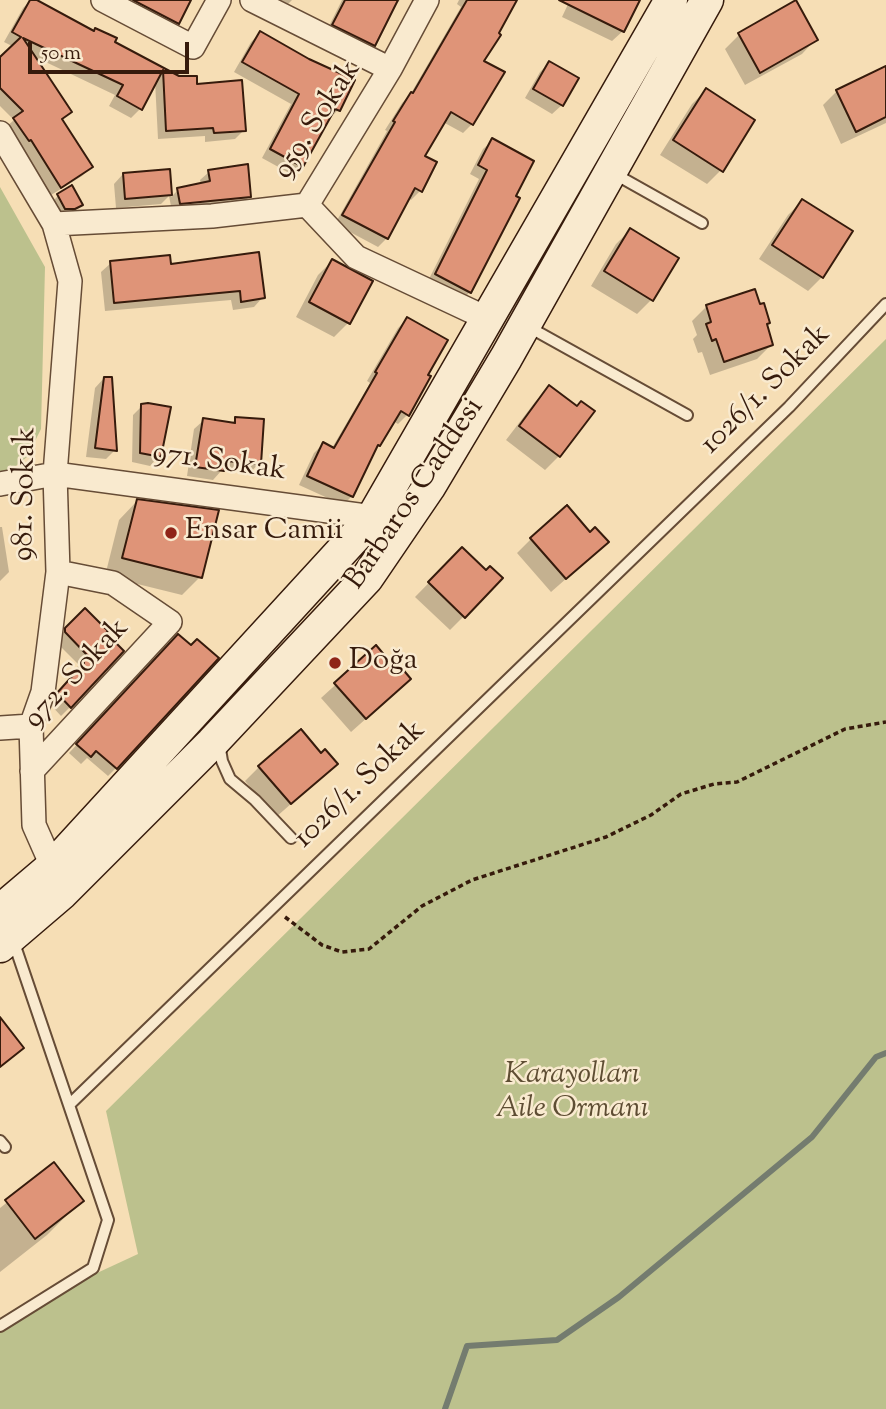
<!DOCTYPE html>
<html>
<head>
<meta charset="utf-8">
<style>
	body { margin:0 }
	#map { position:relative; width:886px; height:1409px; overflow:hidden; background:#f6deb5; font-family:"Sorts Mill Goudy",serif }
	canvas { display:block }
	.scale { position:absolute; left:28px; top:42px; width:161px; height:32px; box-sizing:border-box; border:4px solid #361b0c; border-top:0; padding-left:9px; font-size:21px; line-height:24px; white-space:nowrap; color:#361b0c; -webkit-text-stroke:5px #f9eacf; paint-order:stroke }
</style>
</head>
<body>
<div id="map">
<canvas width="886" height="1409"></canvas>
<div class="scale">50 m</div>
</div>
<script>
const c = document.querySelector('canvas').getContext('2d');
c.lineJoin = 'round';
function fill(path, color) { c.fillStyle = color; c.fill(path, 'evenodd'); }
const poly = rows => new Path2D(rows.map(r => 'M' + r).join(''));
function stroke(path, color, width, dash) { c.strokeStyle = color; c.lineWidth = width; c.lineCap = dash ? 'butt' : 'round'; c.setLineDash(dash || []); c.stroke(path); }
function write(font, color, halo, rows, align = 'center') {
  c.font = font + ' "Sorts Mill Goudy",serif'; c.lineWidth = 5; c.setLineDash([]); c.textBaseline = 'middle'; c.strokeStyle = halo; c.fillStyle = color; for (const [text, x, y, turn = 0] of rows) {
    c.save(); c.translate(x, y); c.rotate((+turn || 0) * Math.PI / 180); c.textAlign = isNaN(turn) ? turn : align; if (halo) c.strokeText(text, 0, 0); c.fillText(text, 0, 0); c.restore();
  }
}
fill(poly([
	[0,187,45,267,41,429,27,457,0,479],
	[886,339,886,1409,0,1409,0,1318,138,1254,106,1111]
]), '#bcc18d');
fill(poly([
	[31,0,195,86,244,130,235,139,205,142,205,136,158,139,155,81,140,109,131,118,109,106,115,95,33,56,70,112,61,121,91,167,82,176,51,195,21,147,5,128,14,120,0,106,0,59,14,47,4,42,23,8],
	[132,0,189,0,178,23,169,32,126,10],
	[272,0,292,0,285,7],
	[342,0,400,0,391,10,373,45,364,54,325,34],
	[459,0,515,0,482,62,472,124,463,133,443,122,422,156,420,191,411,200,408,198,387,238,378,247,335,224,387,131,385,130,402,103,410,95,461,7,457,4],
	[570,0,638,0,623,31,612,41,562,17],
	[795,3,816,39,802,54,745,85,725,49,739,35],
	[260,33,338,110,329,119,302,166,293,175,262,158,291,104,234,72,251,42],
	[549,63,562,105,552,114,525,98,540,72],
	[886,68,886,123,841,144,823,105,837,91],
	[706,90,721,170,707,184,660,155,692,104],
	[492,141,470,292,461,301,427,283,479,179,470,174,483,149],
	[168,171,171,197,178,190,201,185,200,180,209,172,249,197,241,205,172,211,169,196,161,204,116,208,114,184,123,174],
	[58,196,81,204,70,212,61,213,54,200],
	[802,201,822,277,808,291,759,259,788,215],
	[630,230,677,259,651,300,637,314,591,286,616,244],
	[332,261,371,282,348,323,334,337,296,317,318,275],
	[111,263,170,266,263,297,254,307,233,310,231,300,105,311,101,272],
	[754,291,771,345,757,359,710,375,702,352,698,353,693,339,697,335,692,321,706,307],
	[407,319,407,415,398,424,393,421,374,450,352,496,343,505,299,485,314,453,323,444,332,448,370,383,367,381,398,328],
	[104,378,115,450,106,459,86,457,95,388],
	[549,388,576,408,559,456,545,470,506,440,535,402],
	[142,406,159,456,150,466,132,462,133,415],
	[236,419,259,463,250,473,222,470,213,480,187,476,194,429,204,420,230,424],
	[137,501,200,577,182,595,105,576,119,520],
	[0,527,2,527,9,572,0,581],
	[590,534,592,556,551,592,517,553,531,539],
	[462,549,486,572,501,579,450,630,415,597],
	[85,611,106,631,70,707,61,716,49,703,77,674,74,671,79,665,56,642,56,639],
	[170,645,116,768,108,776,87,758,81,764,69,753],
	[376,648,395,693,351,732,321,698],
	[259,767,322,777,276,817,245,781],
	[54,1165,81,1201,47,1235,0,1272,0,1208]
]), '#0003');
stroke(poly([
	[445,1409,467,1346,557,1340,619,1297,812,1137,876,1057,886,1053]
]), '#747c6f', 6);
const building = poly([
	[30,0,37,0,94,31,95,28,117,38,115,42,179,76,197,76,197,84,242,80,246,131,214,133,213,128,166,131,163,70,142,110,117,96,123,85,23,38,72,112,62,119,93,167,61,188,31,140,29,141,13,118,23,111,0,88,0,57,21,37,12,32,30,0],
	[133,0,191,0,179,24,133,0],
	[345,0,398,0,375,46,332,25,345,0],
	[467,0,517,0,499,33,501,35,484,61,505,72,473,125,451,112,425,156,437,162,422,192,415,188,388,239,342,215,395,122,393,121,411,92,413,93,467,0],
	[559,0,640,0,624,32,559,0],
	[796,0,818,40,760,73,738,33,796,0],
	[260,31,309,59,355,80,340,111,335,109,303,167,270,149,299,94,242,62,260,31],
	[549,61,579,78,563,106,533,89,549,61],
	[886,66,886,117,856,132,836,90,886,66],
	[706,88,755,120,723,172,673,140,706,88],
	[492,138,534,161,516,196,520,198,471,293,435,274,487,170,478,165,492,138],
	[248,164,251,197,180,204,177,188,210,181,208,170,248,164],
	[170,169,172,195,125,199,123,173,170,169],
	[72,185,83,205,75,209,65,209,57,194,72,185],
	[802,199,853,231,823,278,772,245,802,199],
	[630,228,679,258,653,301,604,271,630,228],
	[259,252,265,298,241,302,240,291,114,303,110,261,170,255,171,264,259,252],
	[332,259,373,281,350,324,309,302,332,259],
	[755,289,760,304,764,303,770,323,767,324,773,345,724,362,716,339,712,341,706,324,711,322,706,305,755,289],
	[407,317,448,340,428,375,431,376,409,416,401,411,380,446,378,445,353,497,307,476,323,442,334,448,377,373,375,372,407,317],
	[104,377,112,377,117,451,95,448,104,377],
	[549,385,577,406,581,401,595,411,560,457,519,426,549,385],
	[148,403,171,407,161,457,140,453,141,404,148,403],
	[235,417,264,419,261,464,226,461,224,471,195,467,203,418,235,423,235,417],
	[137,499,219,510,202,578,122,558,137,499],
	[567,505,590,532,595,527,609,542,566,579,530,538,567,505],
	[462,547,486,570,490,566,503,578,465,618,428,582,462,547],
	[85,608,108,631,106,633,124,651,71,708,57,693,84,663,82,661,87,655,65,632,65,628,85,608],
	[178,634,191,645,197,639,219,658,117,769,96,751,91,757,76,744,178,634],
	[376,645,396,669,400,666,411,679,366,719,334,683,376,645],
	[301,729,321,753,325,749,338,764,291,804,258,766,301,729],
	[0,1017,24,1048,0,1067,0,1017],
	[54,1162,84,1201,35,1239,5,1200,54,1162]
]);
fill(building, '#df9478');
stroke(building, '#361b0c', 2);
const service = poly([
	[613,173,702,223],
	[527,326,687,415],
	[219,743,222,761,230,779,255,800,291,838],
	[70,1104,789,407,886,304],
	[0,1141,5,1147],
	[0,1326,93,1268,108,1220,13,940]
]);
const minor = poly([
	[103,0,193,47,219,0],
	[252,0,390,69],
	[0,133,54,224,70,281,55,474,58,572,43,692,31,726,34,825,57,877],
	[307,205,390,69,427,0],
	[307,205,356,257,486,318],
	[54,224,212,216,307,205],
	[0,484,55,474,373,517],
	[0,728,31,726],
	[32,771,170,622,113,583,58,572]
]);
const secondary = poly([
	[0,911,53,866,373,517,671,0],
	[0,946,62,893,212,743,367,578,429,487,506,358,707,0]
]);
stroke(service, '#664c36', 14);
stroke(minor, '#664c36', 26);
stroke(secondary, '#361b0c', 35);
stroke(poly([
	[285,917,322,945,342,952,369,949,422,906,472,880,606,837,651,815,681,794,714,784,737,782,845,729,886,722]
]), '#361b0c', 3.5, [5, 3.5]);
stroke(service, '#f9eacf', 10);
stroke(minor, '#f9eacf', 23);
stroke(secondary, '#f9eacf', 32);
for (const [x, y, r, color] of [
	[171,533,7,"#8f2418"],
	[335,663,7,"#8f2418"]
]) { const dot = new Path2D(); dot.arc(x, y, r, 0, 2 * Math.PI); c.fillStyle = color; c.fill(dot); stroke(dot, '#f9eacf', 2.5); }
write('30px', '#361b0c', '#f9eacf', [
	["959. Sokak",319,121,-57],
	["1026/1. Sokak",767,391,-45],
	["971. Sokak",219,464,8],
	["981. Sokak",27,494,-89],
	["Barbaros Caddesi",416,495,-56],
	["972. Sokak",78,675,-47],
	["1026/1. Sokak",361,786,-44]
]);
write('30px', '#361b0c', '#f9eacf', [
	["Ensar Camii",185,533],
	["Doğa",349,663]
], 'left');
write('italic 30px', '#5e4d33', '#f9eacf', [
	["Karayolları",572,1077],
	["Aile Ormanı",572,1111]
]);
</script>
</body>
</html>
